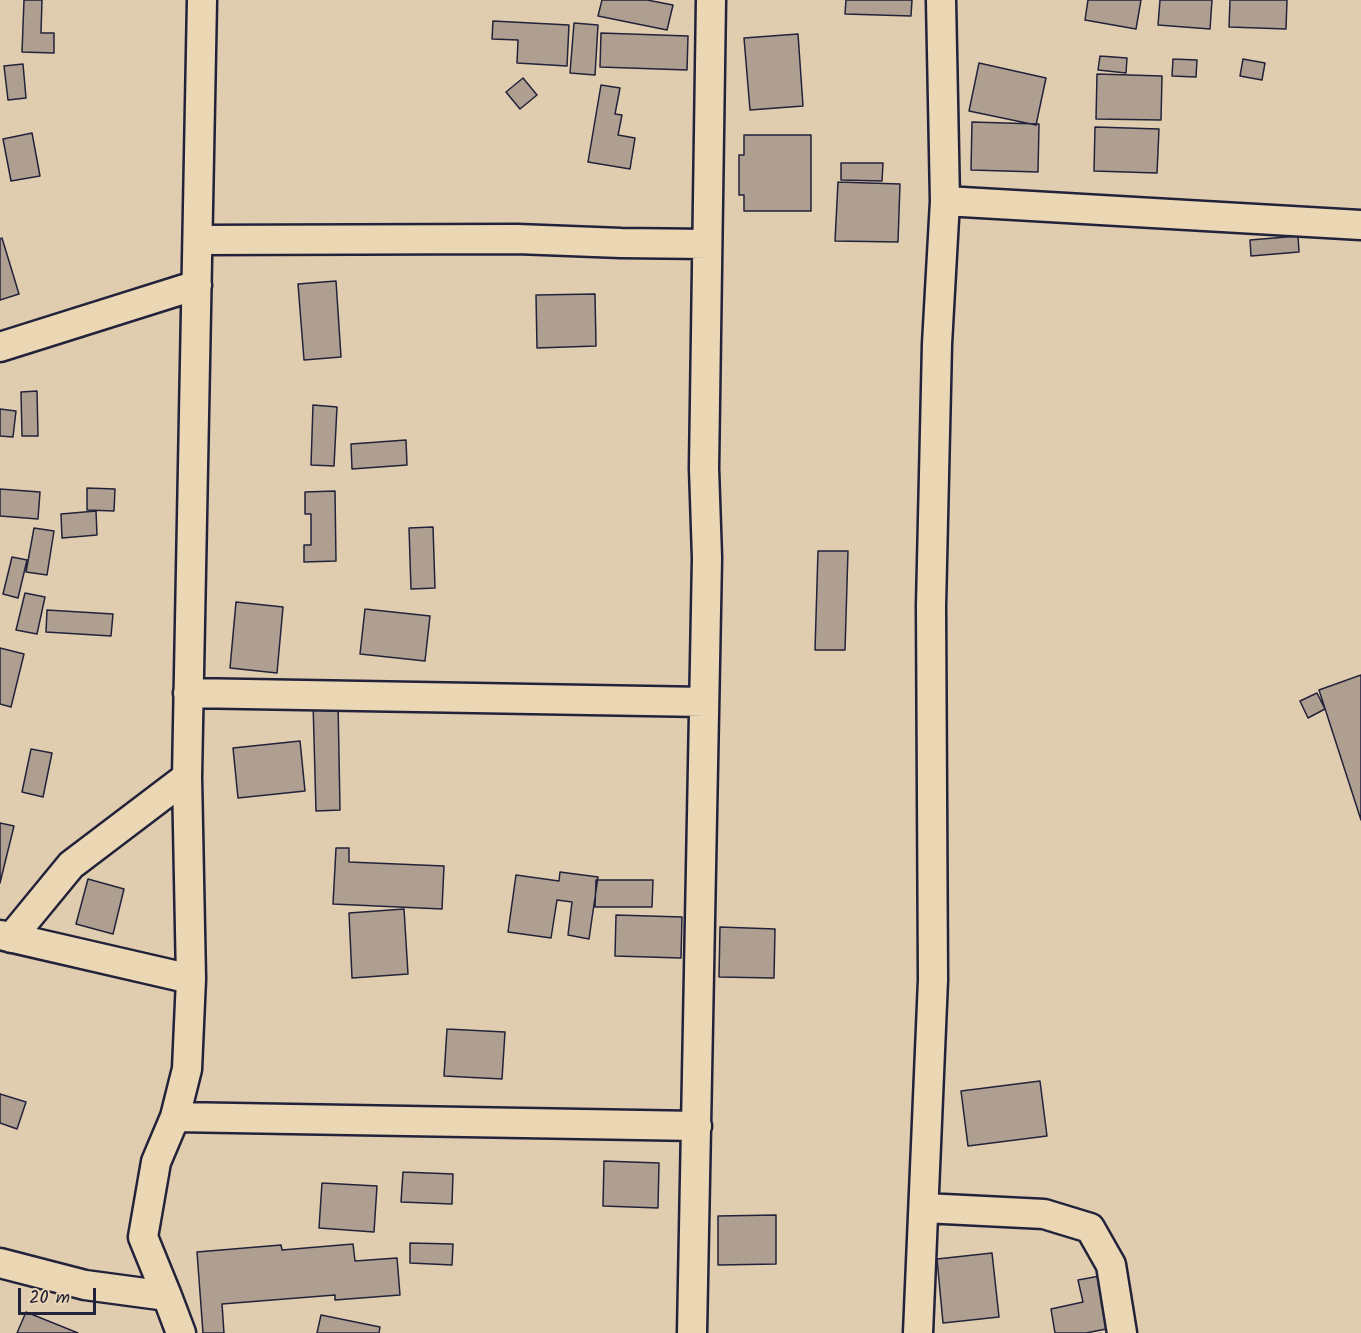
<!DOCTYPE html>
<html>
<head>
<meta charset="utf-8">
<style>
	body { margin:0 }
	#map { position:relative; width:1361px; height:1333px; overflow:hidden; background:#e0ccae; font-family:Kalam,sans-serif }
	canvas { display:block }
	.scale { position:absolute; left:18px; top:1288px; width:78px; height:27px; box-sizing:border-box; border:3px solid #22223b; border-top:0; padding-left:8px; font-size:18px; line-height:21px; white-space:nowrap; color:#22223b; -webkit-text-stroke:4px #ecd7b5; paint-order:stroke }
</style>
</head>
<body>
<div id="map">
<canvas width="1361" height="1333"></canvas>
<div class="scale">20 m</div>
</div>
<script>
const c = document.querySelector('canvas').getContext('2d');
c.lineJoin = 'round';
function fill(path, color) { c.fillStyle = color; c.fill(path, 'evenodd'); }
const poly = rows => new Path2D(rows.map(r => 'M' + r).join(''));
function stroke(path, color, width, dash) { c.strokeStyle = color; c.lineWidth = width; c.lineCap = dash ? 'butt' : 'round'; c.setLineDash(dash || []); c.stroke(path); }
const building = poly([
	[24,0,42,0,41,33,54,33,54,53,22,52,24,0],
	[602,0,647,0,673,5,667,30,598,16,602,0],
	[846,0,912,0,911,16,845,14,846,0],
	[1088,0,1141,0,1136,29,1085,20,1088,0],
	[1160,0,1212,0,1210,29,1158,25,1160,0],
	[1230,0,1287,0,1286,29,1229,27,1230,0],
	[493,21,569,25,567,66,517,63,518,40,492,39,493,21],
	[574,23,598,25,595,75,570,73,574,23],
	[601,33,688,36,687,70,600,67,601,33],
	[798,34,803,106,750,110,744,38,798,34],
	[1100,56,1127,58,1126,73,1098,70,1100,56],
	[1173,59,1197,60,1196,77,1172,76,1173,59],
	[1243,59,1265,63,1262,80,1240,76,1243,59],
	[979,63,1046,78,1036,125,969,111,979,63],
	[23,64,26,98,8,100,4,66,23,64],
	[1097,74,1162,76,1161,120,1096,119,1097,74],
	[523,78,537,95,520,109,506,92,523,78],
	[601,85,620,88,615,114,622,115,618,135,635,138,630,169,588,162,601,85],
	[972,122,1039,124,1038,172,971,170,972,122],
	[1095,127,1159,129,1157,173,1094,171,1095,127],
	[32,133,40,176,11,181,3,139,32,133],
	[744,135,811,135,811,211,744,211,744,195,739,195,739,155,744,155,744,135],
	[841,163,883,163,882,181,841,180,841,163],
	[838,182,900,184,898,242,835,241,838,182],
	[1298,236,1299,252,1251,256,1250,240,1298,236],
	[2,238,19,294,0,300,0,239,2,238],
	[336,281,341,357,304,360,298,284,336,281],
	[595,294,596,346,537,348,536,295,595,294],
	[37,391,38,436,22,436,21,392,37,391],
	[313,405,337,407,334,466,311,465,313,405],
	[0,409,16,411,13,437,0,436,0,409],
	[406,440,407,465,352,469,351,444,406,440],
	[87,488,115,489,114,511,87,510,87,488],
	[0,489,40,492,38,519,0,516,0,489],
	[335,491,336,561,304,562,304,545,311,545,311,514,305,514,305,492,335,491],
	[96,511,97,535,62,538,61,514,96,511],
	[433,527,435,588,411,589,409,528,433,527],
	[34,528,54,531,47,575,26,572,34,528],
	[818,551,848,551,845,650,815,650,818,551],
	[12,557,27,560,18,598,3,594,12,557],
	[25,593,45,597,37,634,16,630,25,593],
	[236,602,283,607,277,673,230,668,236,602],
	[365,609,430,616,425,661,360,654,365,609],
	[47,610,113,614,111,636,46,632,47,610],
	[0,648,24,654,11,707,0,704,0,648],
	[1361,675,1361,820,1319,690,1361,675],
	[1317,693,1325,709,1308,718,1300,701,1317,693],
	[313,702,338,702,340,810,316,811,313,702],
	[300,741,305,791,238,798,233,748,300,741],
	[31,749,52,753,43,797,22,792,31,749],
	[0,823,14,826,0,883,0,823],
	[336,848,349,848,349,862,444,866,442,909,333,904,336,848],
	[560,872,598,877,589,939,568,935,572,902,557,900,551,938,508,932,516,875,559,881,560,872],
	[88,879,124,889,113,934,76,924,88,879],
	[596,880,653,880,652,907,595,907,596,880],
	[404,909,408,974,352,978,349,913,404,909],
	[616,915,682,917,681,958,615,956,616,915],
	[720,927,775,929,774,978,719,977,720,927],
	[447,1029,505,1032,502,1079,444,1076,447,1029],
	[1040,1081,1047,1136,968,1146,961,1091,1040,1081],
	[0,1094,26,1102,17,1129,0,1123,0,1094],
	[604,1161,659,1163,658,1208,603,1206,604,1161],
	[403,1172,453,1174,452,1204,401,1202,403,1172],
	[322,1183,377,1186,374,1232,319,1228,322,1183],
	[776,1215,776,1264,718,1265,718,1216,776,1215],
	[410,1243,453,1244,452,1265,410,1263,410,1243],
	[353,1244,355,1261,397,1258,400,1295,335,1300,335,1295,222,1304,224,1333,203,1333,197,1252,281,1245,282,1250,353,1244],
	[992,1253,999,1317,943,1323,937,1259,992,1253],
	[1100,1276,1111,1328,1086,1333,1055,1333,1051,1309,1083,1302,1078,1280,1100,1276],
	[26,1312,78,1333,17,1333,26,1312],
	[321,1315,380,1327,379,1333,317,1333,321,1315]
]);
fill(building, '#ae9f90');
stroke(building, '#22223b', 1.5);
const street = poly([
	[945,201,1361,225],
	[198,240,517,239,621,243,707,244],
	[0,347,197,285],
	[188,693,704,702],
	[0,935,191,979],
	[11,938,71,865,187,777],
	[175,1117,697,1126],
	[924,1208,1044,1214,1090,1228,1111,1265,1122,1333],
	[0,1263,85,1285,167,1296,181,1333],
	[167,1296,143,1237,156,1162,175,1117,187,1069,191,979,187,777,202,0],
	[692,1333,707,558,704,468,711,0],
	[918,1333,933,980,931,606,937,344,945,201,941,0]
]);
stroke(street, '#22223b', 33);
stroke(street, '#ecd7b5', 28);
</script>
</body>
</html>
